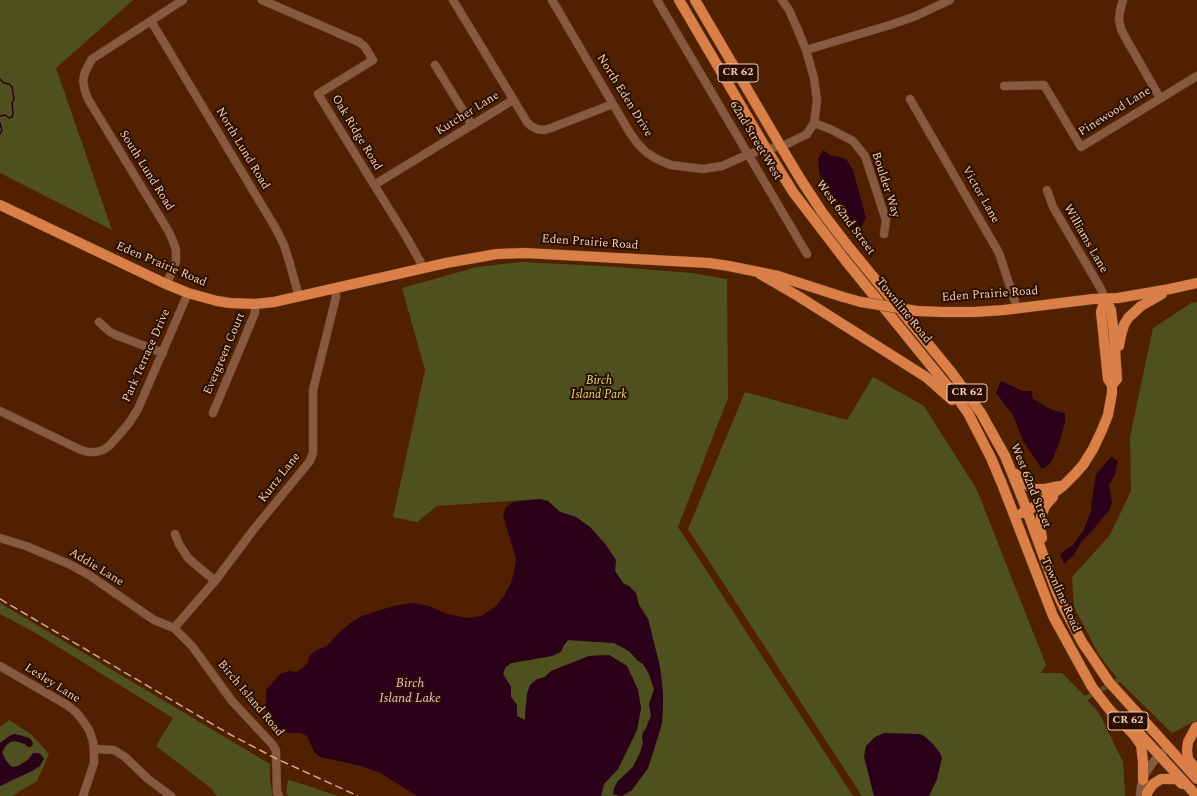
<!DOCTYPE html>
<html>
<head>
<meta charset="utf-8">
<style>
	body { margin:0 }
	canvas { display:block; background:#502000 }
</style>
</head>
<body>
<canvas width="1197" height="796"></canvas>
<script>
const c = document.querySelector('canvas').getContext('2d');
c.lineJoin = 'round';
function fill(path, color) { c.fillStyle = color; c.fill(path, 'evenodd'); }
const poly = rows => new Path2D(rows.map(r => 'M' + r).join(''));
function stroke(path, color, width, dash) { c.strokeStyle = color; c.lineWidth = width; c.lineCap = dash ? 'butt' : 'round'; c.setLineDash(dash || []); c.stroke(path); }
function write(font, color, halo, rows, align = 'center') {
  c.font = font + ' Spectral,serif'; c.lineWidth = 4; c.setLineDash([]); c.textBaseline = 'middle'; c.strokeStyle = halo; c.fillStyle = color; for (const [text, x, y, turn = 0] of rows) {
    c.save(); c.translate(x, y); c.rotate((+turn || 0) * Math.PI / 180); c.textAlign = isNaN(turn) ? turn : align; if (halo) c.strokeText(text, 0, 0); c.fillText(text, 0, 0); c.restore();
  }
}
fill(poly([
	[0,0,133,0,56,68,112,230,0,173],
	[521,262,603,266,692,273,727,279,728,398,678,527,853,796,622,796,632,790,648,768,655,746,662,723,663,706,663,693,660,667,648,619,639,605,636,593,629,586,623,583,615,571,616,560,606,545,590,527,576,517,560,512,548,501,540,499,437,506,417,522,393,517,425,370,402,288,477,267],
	[1197,302,1197,720,1172,733,1120,682,1087,700,1099,713,1123,762,1125,796,862,796,688,529,745,392,847,420,873,377,924,406,977,490,1046,665,1041,673,1062,673,1085,696,1117,678,1099,655,1074,607,1072,577,1110,535,1131,491,1130,437,1153,328,1191,303],
	[0,603,270,764,270,780,273,796,217,796,212,789,156,746,173,718,34,632,0,614],
	[568,640,614,643,629,651,637,660,643,664,649,674,654,689,649,704,651,715,642,738,643,743,640,753,633,767,618,781,613,794,619,796,601,796,604,784,618,769,637,730,641,708,638,690,627,666,609,655,589,656,551,671,545,677,537,679,525,707,525,720,517,716,517,705,511,697,511,687,503,674,505,668,511,663,552,656],
	[9,720,32,735,49,754,37,781,12,796,0,796,0,786,37,768,31,755,29,759,23,763,18,766,12,768,3,757,2,752,3,749,10,742,15,741,25,744,28,747,32,746,11,735,5,739,0,743,0,727],
	[288,780,290,780,338,796,288,796,286,792]
]), '#4f501f');
fill(poly([
	[823,150,830,155,846,159,853,170,866,218,861,227,861,233,857,238,830,203,820,177,818,159],
	[1001,381,1023,391,1031,391,1033,399,1052,410,1065,413,1065,423,1059,443,1054,456,1050,464,1042,469,1023,441,1013,415,996,393],
	[1111,457,1118,461,1115,475,1109,485,1112,503,1110,509,1092,531,1081,542,1074,555,1064,564,1060,554,1073,545,1083,531,1092,509,1091,506,1096,474],
	[540,499,548,501,560,512,576,517,590,527,606,545,616,560,615,571,623,583,629,586,636,593,639,605,648,619,660,667,663,693,663,706,662,723,655,746,648,768,632,790,622,796,613,794,614,788,618,781,633,767,640,753,643,743,642,738,643,732,646,729,651,716,649,704,654,689,649,674,643,664,637,660,629,651,614,643,568,640,564,645,561,652,552,656,511,663,505,668,503,674,511,687,511,697,517,705,517,716,525,720,527,694,530,685,537,679,545,677,551,671,589,656,609,655,627,666,638,690,641,708,637,730,618,769,604,784,601,796,417,796,380,773,361,766,320,757,314,752,307,736,301,733,289,733,275,726,270,717,266,706,266,690,280,674,289,671,296,672,304,667,308,662,310,655,315,651,327,646,337,635,350,623,362,616,393,606,413,603,429,606,447,614,466,618,481,616,495,607,504,596,510,585,514,573,516,559,503,515,506,507,513,502],
	[884,733,920,734,924,736,933,744,940,753,942,758,937,779,929,796,874,796,864,757,866,746,875,737],
	[14,734,19,735,29,738,32,741,33,744,32,746,28,747,25,744,15,741,10,742,6,745,2,752,6,761,12,767,18,766,23,763,29,759,33,753,39,753,42,756,44,759,40,766,32,771,0,786,0,743,8,737]
]), '#2b0119');
stroke(poly([
	[0,79,4,83,9,84,12,87,14,99,12,103,13,113,12,117,9,118,5,115,0,116],
	[0,123,2,130,0,134]
]), '#2b0119', 1.5);
const minor = poly([
	[262,0,359,42,365,47,373,60,318,94,407,238,421,263,423,268],
	[453,0,527,122,531,126,537,129,544,130,551,128,613,104],
	[552,0,630,133,638,144,647,153,659,160,671,165,703,169,722,166,749,154,787,144,807,134,814,123,817,101,814,78,806,50,797,28,789,10,782,0],
	[657,0,807,254],
	[1123,0,1120,11,1119,19,1121,29,1125,37,1160,98],
	[151,21,275,227,284,245,290,264,299,297],
	[806,50,890,25,916,16,950,0],
	[435,65,472,125],
	[1004,86,1044,85,1081,147,1197,76],
	[910,99,999,253,1017,308],
	[814,123,830,129,853,141,865,156,886,220,884,234],
	[374,185,513,100],
	[1047,190,1053,207,1101,289,1105,299],
	[166,284,173,270,176,261,176,250,173,241,169,232,88,99,85,91,83,81,85,72,92,59,183,0],
	[99,322,110,332,116,335,163,353],
	[0,411,81,450,88,452,96,452,103,450,109,446,118,436,129,423,138,409,188,293],
	[213,413,255,313,255,304],
	[175,534,179,544,188,558,215,581],
	[0,538,26,546,69,564,89,575,154,620,174,628,192,646,232,701,273,745,276,751,277,792,279,796],
	[174,628,215,581,254,529,310,461,313,453,313,390,336,297,336,289],
	[0,666,67,705,76,712,83,721,89,730,93,741,94,752,94,763,83,796],
	[94,749,114,750,125,757,148,779,171,796],
	[1140,796,1141,786,1145,774,1154,761,1168,748]
]);
const major = poly([
	[679,0,767,150,793,192,845,260,958,399,968,413,991,458,1002,484,1053,616,1092,687,1109,709,1134,735,1141,745,1143,762,1143,780],
	[695,0,780,145,801,180,822,212,848,246,952,373,981,413,1005,456,1023,500,1057,593,1064,608,1082,642,1109,682,1197,779],
	[0,205,166,284,188,293,217,301,230,303,255,304,274,302,446,263,497,254,525,253,709,263,729,266,778,276,843,297,861,302],
	[760,274,798,296,926,377,952,400],
	[1105,299,1101,312,1108,379,1112,385],
	[917,311,943,312,974,312,1004,310,1093,299,1118,298,1170,289,1197,283],
	[1119,346,1121,335,1124,325,1128,318,1141,306,1162,294],
	[1016,474,1023,482,1033,489,1045,489,1060,486],
	[1022,513,1034,507,1062,487,1075,474,1083,465,1093,449,1102,430,1108,415,1112,393,1112,385,1117,379,1114,335,1111,310,1105,299],
	[1042,538,1040,526,1041,517,1045,506,1053,497],
	[1137,731,1197,796],
	[1196,769,1188,759,1187,750,1188,742,1196,727],
	[1147,796,1147,793,1153,784,1161,779,1174,779,1178,780,1182,784]
]);
stroke(minor, '#6e4021', 9);
stroke(major, '#6e4021', 11);
stroke(minor, '#865940', 8);
stroke(major, '#da7f47', 10);
stroke(poly([
	[0,599,231,735,277,759,358,796]
]), '#d2aa91', 1.5, [8, 4]);
const majorBridge = poly([
	[861,302,917,311]
]);
stroke(majorBridge, '#6e4021', 11, []);
stroke(majorBridge, '#da7f47', 10);
for (const [x, y, w] of [
	[738,73,40],
	[967,393,40],
	[1128,721,40]
]) { const box = new Path2D(); box.roundRect(x - w / 2, y - 9, w, 18, 3); c.fillStyle = '#2a0f01'; c.fill(box); stroke(box, '#f6cfb9', 1); }
write('bold 11px', '#f6cfb9', null, [
	["CR 62",738,73],
	["CR 62",967,393],
	["CR 62",1128,721]
]);
write('12px', '#f6cfb9', '#2a0f01', [
	["North Eden Drive",624,96,58],
	["Pinewood Lane",1115,112,-32],
	["Kutcher Lane",468,114,-32],
	["Oak Ridge Road",356,133,59],
	["62nd Street West",755,141,59],
	["North Lund Road",242,149,59],
	["South Lund Road",146,171,58],
	["Boulder Way",885,185,72],
	["Victor Lane",980,195,60],
	["West 62nd Street",845,218,53],
	["Williams Lane",1085,239,60],
	["Eden Prairie Road",590,243,4],
	["Eden Prairie Road",161,265,23],
	["Eden Prairie Road",990,295,-4],
	["Townline Road",903,311,51],
	["Evergreen Court",225,354,-67],
	["Park Terrace Drive",147,356,-66],
	["Kurtz Lane",280,478,-52],
	["West 62nd Street",1030,486,68],
	["Addie Lane",96,568,31],
	["Townline Road",1060,595,66],
	["Lesley Lane",52,684,32],
	["Birch Island Road",250,699,50]
]);
write('italic 12px', '#dbde77', '#2a0f01', [
	["Birch",599,382],
	["Island Park",599,396]
]);
write('italic 13px', '#f7bcd6', '#2a0f01', [
	["Birch",410,684],
	["Island Lake",410,699]
]);
</script>
</body>
</html>
